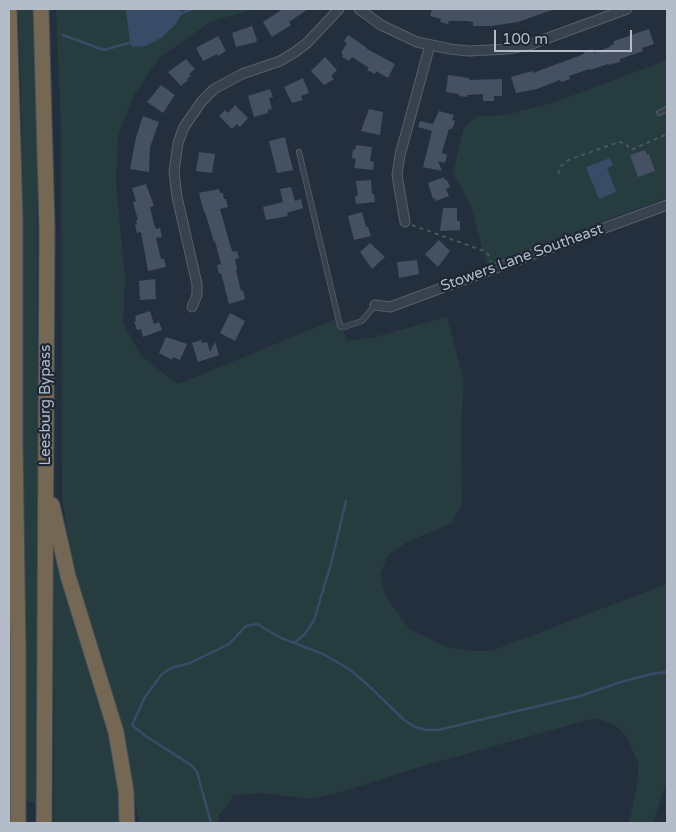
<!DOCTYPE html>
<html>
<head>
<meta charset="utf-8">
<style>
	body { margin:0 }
	#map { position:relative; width:676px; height:832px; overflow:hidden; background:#242f3e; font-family:"Varela Round",sans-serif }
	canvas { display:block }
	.frame { position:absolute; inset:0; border:10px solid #b4bcc9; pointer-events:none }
	.scale { position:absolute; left:494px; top:30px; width:138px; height:22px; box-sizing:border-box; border:2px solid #b4bcc9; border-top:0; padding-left:6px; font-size:15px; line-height:18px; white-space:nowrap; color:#b4bcc9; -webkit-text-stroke:4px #1d2633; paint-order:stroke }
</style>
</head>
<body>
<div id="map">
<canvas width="676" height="832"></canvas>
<div class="frame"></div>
<div class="scale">100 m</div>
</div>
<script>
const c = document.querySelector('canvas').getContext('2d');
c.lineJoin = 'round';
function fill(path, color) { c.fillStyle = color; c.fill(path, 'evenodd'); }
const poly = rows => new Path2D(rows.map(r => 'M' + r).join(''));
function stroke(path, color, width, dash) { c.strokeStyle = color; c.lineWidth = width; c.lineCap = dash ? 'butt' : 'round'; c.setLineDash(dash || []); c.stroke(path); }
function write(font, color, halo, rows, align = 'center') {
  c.font = font + ' "Varela Round",sans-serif'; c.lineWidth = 4.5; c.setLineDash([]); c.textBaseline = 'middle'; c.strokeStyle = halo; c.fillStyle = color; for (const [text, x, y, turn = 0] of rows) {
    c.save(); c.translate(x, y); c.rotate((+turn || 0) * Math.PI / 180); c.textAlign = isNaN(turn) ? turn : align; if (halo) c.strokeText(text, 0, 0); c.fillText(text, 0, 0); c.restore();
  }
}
fill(poly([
	[18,9,34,9,37,101,38,529,35,803,24,800,21,787,23,237,21,91],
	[56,9,253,9,210,22,159,58,133,97,118,137,116,181,125,279,123,323,141,356,178,384,339,318,347,341,371,338,447,317,464,381,461,424,462,503,452,523,407,542,388,555,380,574,385,595,410,630,448,647,469,651,491,651,667,584,667,780,653,823,629,823,636,791,639,765,628,739,615,725,595,718,416,768,341,792,312,799,261,793,234,795,221,813,219,814,219,823,139,823,124,744,106,670,72,563,62,497,61,124],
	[667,60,667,198,487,265,471,206,453,173,464,127,477,116,506,115,555,102],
	[54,533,109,735,116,772,120,823,54,823]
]), '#263c3f');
fill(poly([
	[126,9,179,9,182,13,176,24,161,38,145,46,132,47,130,43],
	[610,158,613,165,607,168,616,192,599,199,586,167]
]), '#394c67');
stroke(poly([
	[180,14,192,9],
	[63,35,104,50,132,42],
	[294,643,305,634,314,620,331,564,346,501],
	[211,823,197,772,191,765,147,737,132,725,145,697,162,674,171,668,190,663,229,644,246,626,257,624,281,638,323,654,349,669,368,685,404,720,415,727,426,730,438,730,580,696,621,682,651,674,667,672]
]), '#394c67', 2.5);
fill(poly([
	[283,9,308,9,289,22,291,25,272,37,263,22],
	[432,9,482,9,482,10,552,9,552,10,518,22,491,26,473,26,473,22,468,21,449,21,448,24,440,22,441,19,430,16],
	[252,26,257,40,256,42,236,47,232,33],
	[649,29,654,44,642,48,643,51,620,59,620,62,608,65,608,64,590,70,589,69,569,76,570,79,561,82,560,80,537,89,516,93,511,77,532,71,533,73,584,54,583,53,592,49,594,53,610,47,610,46,614,44,614,41],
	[348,35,367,48,367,49,395,64,388,78,376,71,375,74,367,70,369,68,352,57,349,61,342,57,343,55,341,53,347,43,344,41],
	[218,36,226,51,218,56,217,54,203,61,196,48],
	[325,57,337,70,331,76,334,79,324,85,311,71],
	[186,59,195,69,189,74,191,76,187,79,188,80,181,86,168,72],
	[448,75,469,78,469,80,502,79,502,96,494,96,494,101,483,101,483,94,467,95,467,97,459,96,459,94,446,92],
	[303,78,309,93,301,96,303,100,292,103,284,87],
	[161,85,175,95,163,113,147,102],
	[270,89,273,97,269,98,272,109,268,110,268,113,254,117,248,96],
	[235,105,248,118,240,127,237,124,232,129,219,116,225,110,228,113],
	[369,109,383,112,380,135,361,131],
	[439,111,454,115,452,120,455,121,452,129,449,129,445,142,442,153,447,155,445,163,438,161,442,171,423,167,432,131,418,127,420,121,433,124],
	[143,116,159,122,150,147,149,172,130,169,136,137],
	[285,137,293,170,277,173,269,141],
	[356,145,372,147,370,161,374,162,373,170,354,168,356,159,352,158,353,149,355,150],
	[645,150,647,155,649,154,655,171,638,177,630,155],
	[199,152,215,154,212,173,196,171],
	[444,177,445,180,447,180,450,187,446,189,449,196,436,201,435,198,433,199,428,183],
	[371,180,372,194,374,194,375,202,356,204,355,196,358,196,356,181],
	[146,184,154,206,150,207,154,224,156,229,160,228,162,237,156,238,161,259,164,259,166,267,148,271,141,232,137,233,135,225,137,224,136,220,138,220,133,202,136,201,132,188],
	[291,187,295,201,301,199,303,208,287,213,288,216,266,220,263,207,283,202,280,189],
	[219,189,220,193,223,193,224,199,226,199,228,207,220,209,231,248,233,252,237,251,239,258,235,259,237,269,236,270,241,291,243,290,245,299,229,304,221,273,219,274,217,265,221,264,215,241,214,242,205,212,204,212,199,193],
	[443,208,457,208,457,221,460,221,460,230,440,231],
	[362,212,366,227,368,227,371,236,354,240,348,216],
	[439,240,450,251,438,267,425,254],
	[370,243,385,257,372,269,360,252],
	[417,260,419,274,399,278,397,262],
	[155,279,156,299,140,300,139,281],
	[150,311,154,324,159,322,162,330,143,337,141,329,137,330,134,321,136,321,135,316],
	[230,313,245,321,235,341,220,333],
	[166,337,187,344,180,360,173,357,172,360,159,353],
	[201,340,202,343,207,342,210,352,215,342,219,355,198,362,192,343]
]), '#455162');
const lane = poly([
	[659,113,667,109],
	[299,152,340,326,344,327,362,321,375,305]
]);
const street = poly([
	[359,9,381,25,417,42,450,49,469,51,508,49,529,45,627,9],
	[405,222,397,175,400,155,430,45],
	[375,305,390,307,667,205],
	[192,307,197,295,197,284,177,197,174,172,178,143,184,127,202,101,214,89,242,74,280,61,295,52,307,43,339,9]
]);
const highway = poly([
	[9,9,15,219,15,441,18,649,18,823],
	[41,9,47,228,44,823],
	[52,505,68,576,116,732,126,791,127,823]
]);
stroke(lane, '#565f6c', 6);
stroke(street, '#565f6c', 11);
stroke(highway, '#434c59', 17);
stroke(poly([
	[558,174,561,166,568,160,619,142,625,143,631,150,667,134],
	[412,225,484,251,488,254,491,262]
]), '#44595c', 2, [4, 4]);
stroke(lane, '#38414e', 4.5);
stroke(street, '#38414e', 9);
stroke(highway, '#746855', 15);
write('15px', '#b4bcc9', '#1d2633', [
	["Stowers Lane Southeast",522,258,-20],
	["Leesburg Bypass",46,405,-90]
]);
</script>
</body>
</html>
